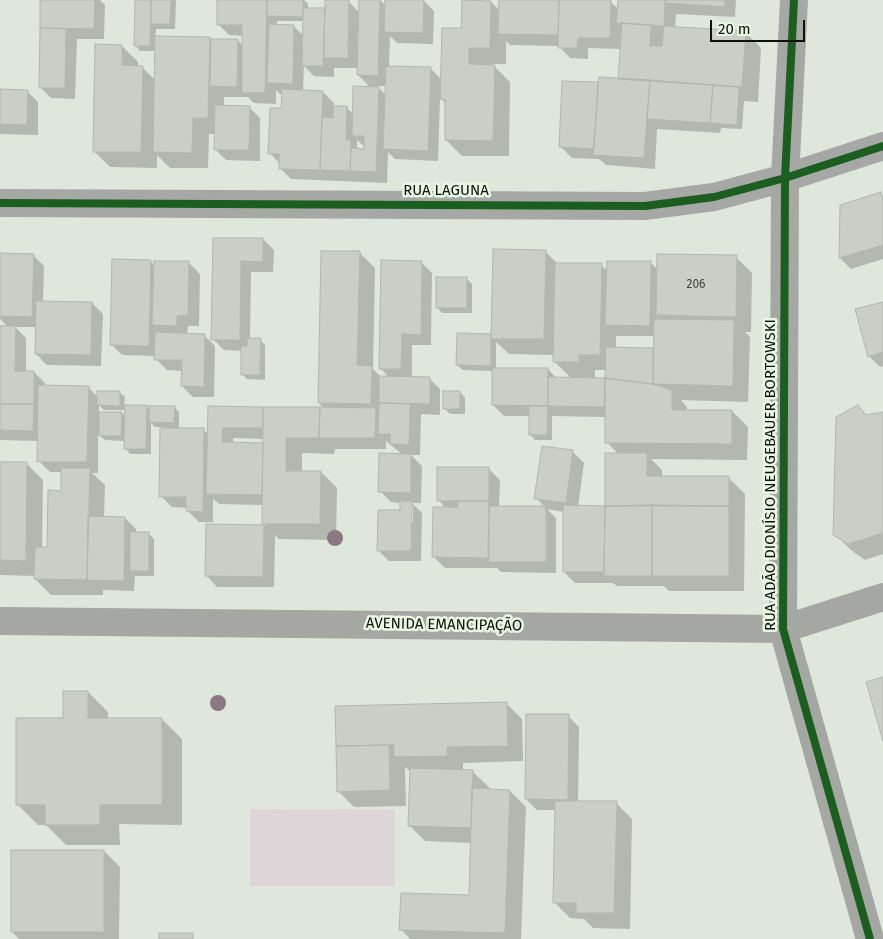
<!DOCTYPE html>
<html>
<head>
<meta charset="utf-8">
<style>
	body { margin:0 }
	#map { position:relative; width:883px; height:939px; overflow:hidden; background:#dfe6dc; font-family:"Fira Sans",sans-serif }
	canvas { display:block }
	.scale { position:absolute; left:710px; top:20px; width:95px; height:22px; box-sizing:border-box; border:2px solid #0c110b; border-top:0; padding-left:6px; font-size:15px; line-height:18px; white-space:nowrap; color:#0c110b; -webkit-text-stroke:4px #eaf7e5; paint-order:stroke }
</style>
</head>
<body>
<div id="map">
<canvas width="883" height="939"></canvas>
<div class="scale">20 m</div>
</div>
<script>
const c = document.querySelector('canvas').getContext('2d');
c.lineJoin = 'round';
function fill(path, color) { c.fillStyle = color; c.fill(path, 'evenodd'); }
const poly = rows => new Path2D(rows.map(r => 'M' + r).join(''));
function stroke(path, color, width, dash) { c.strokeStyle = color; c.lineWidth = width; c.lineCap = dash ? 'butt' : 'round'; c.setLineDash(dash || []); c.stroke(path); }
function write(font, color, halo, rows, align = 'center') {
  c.font = font + ' "Fira Sans",sans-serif'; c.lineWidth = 5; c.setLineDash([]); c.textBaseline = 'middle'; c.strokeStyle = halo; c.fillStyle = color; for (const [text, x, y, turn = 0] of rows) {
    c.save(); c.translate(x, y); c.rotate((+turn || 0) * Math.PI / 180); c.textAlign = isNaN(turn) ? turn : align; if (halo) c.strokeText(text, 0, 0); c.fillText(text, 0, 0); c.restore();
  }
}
fill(poly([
	[250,809,395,810,395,886,250,886]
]), '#ddd5d8');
fill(poly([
	[42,0,100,0,105,5,104,39,77,39,75,99,51,98,40,87],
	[136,0,176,0,175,29,156,29,155,37,238,40,243,46,244,36,229,35,218,24,218,0,304,0,308,4,308,9,326,10,349,2,360,13,360,0,380,0,386,6,386,0,423,0,434,11,433,44,397,43,390,36,389,67,430,68,442,80,463,29,491,2,500,11,500,0,611,2,618,9,619,0,736,0,735,17,676,14,675,28,745,32,761,48,758,102,744,101,742,129,721,128,720,133,657,129,655,169,606,165,599,159,572,158,561,147,563,82,600,84,619,80,621,49,588,48,588,59,570,58,559,46,510,45,506,41,506,64,492,64,510,82,509,156,462,156,446,140,447,104,440,98,438,161,395,159,388,152,387,183,291,179,280,168,280,164,270,153,282,109,283,94,280,94,276,90,276,104,254,103,248,97,224,97,224,107,249,107,260,118,260,161,226,160,215,149,216,134,209,134,208,168,170,168,157,155,157,168,110,167,94,151,122,46,138,62,138,67,142,67,155,80,156,51,140,51,135,45],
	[277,21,304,21,304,36,293,26,277,26],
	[304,66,314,76,334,77,334,68,359,68,358,75,371,88,354,115,347,108,333,107,334,103,323,92,303,91],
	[377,86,386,86,386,95],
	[357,140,365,147,365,150,359,150,357,147],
	[0,91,27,91,38,102,38,135,0,134],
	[881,194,883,196,883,259,851,269,840,258,841,206],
	[214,239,263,239,274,250,273,272,251,272,250,339,260,340,265,345,265,380,247,379,242,374,243,351,224,350,213,339],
	[545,251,558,264,601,265,608,271,650,262,658,270,736,257,752,273,751,332,745,332,750,337,748,402,681,400,687,407,687,411,732,411,748,427,747,460,651,459,662,470,662,477,729,478,745,494,744,591,669,591,664,586,617,586,613,583,575,583,564,572,564,512,547,509,556,518,556,573,501,572,497,568,445,568,434,557,446,508,438,500,489,469,500,480,499,507,545,507,536,498,573,452,584,463,578,507,606,507,618,454,607,442,606,417,552,416,552,440,535,440,530,434,530,416,504,416,493,405,493,371,463,370,457,365,458,335,493,336],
	[616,336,655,336,655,351,653,349,616,348],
	[496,342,509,354,554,355,554,361,572,379,557,379,548,369,496,369],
	[595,370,606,370,608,379,595,379],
	[359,252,375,268,373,369,381,377,389,377,380,368,421,262,432,273,431,345,412,345,412,378,429,378,440,389,440,415,421,414,420,455,411,455,422,466,421,503,412,503,422,513,421,561,389,561,378,550,401,511,401,503,391,502,380,491,403,455,386,441,386,449,335,449,334,454,302,453,302,472,321,472,337,488,336,540,279,539,275,535,274,587,217,587,207,576,207,525,266,526,263,523,263,505,219,504,213,499,213,522,199,522,188,511,188,508,172,507,161,496,162,427,155,427,151,423,151,454,130,454,125,448,125,441,105,440,98,434,98,473,92,473,105,485,104,518,125,518,136,529,136,533,149,534,154,539,154,576,135,576,134,591,103,590,103,595,51,595,35,579,35,576,0,575,0,463,27,464,43,480,42,548,48,548,62,492,62,472,50,472,39,461,39,441,0,440,0,327,8,327,0,319,0,255,33,255,44,266,43,303,92,303,103,314,101,366,47,365,36,354,36,327,15,327,26,338,26,372,34,372,45,383,45,387,88,387,98,397,119,392,125,397,124,406,146,406,150,410,174,407,179,412,179,429,203,430,209,435,209,407,325,409,319,403],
	[99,405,104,410,126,410,126,417,122,413,99,413],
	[233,438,264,439,262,444,233,444],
	[410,506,413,506,413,522,410,522],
	[150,261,155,266,189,263,200,274,199,326,188,326,187,334,204,335,215,346,214,397,193,397,182,386,183,371,167,370,156,359,156,356,122,355,111,344],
	[467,279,472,284,472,313,442,313,437,307],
	[883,303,883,366,880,367,869,356],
	[460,392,465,398,465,414,450,414,444,408],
	[858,407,868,416,883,413,883,554,865,560,851,550,835,534],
	[88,692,108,712,108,719,162,719,182,739,182,825,119,824,120,845,66,845,46,825,38,825,17,804,64,719],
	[506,703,522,719,523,761,463,763,463,771,472,771,489,787,488,790,510,791,526,807,521,939,410,939,401,929,470,896,472,843,425,841,409,825,411,772,405,767,406,806,354,807,338,791,337,707],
	[568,716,579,727,578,802,616,803,632,819,630,929,593,928,584,919,570,918,554,902,556,810,537,810,526,799],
	[104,851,120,867,119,939,19,939,12,932]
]), '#0003');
const building = poly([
	[40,0,95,0,94,29,40,28,40,0],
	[135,0,151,0,150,46,134,46,135,0],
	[151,0,171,0,170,24,151,24,151,0],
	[217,0,267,0,265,93,242,93,242,25,217,25,217,0],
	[267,0,303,0,303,17,267,16,267,0],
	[325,0,349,0,348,58,324,58,325,0],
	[359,0,380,0,378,76,357,75,359,0],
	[385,0,424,0,423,33,384,32,385,0],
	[462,0,491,1,490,48,469,48,469,64,495,65,493,141,445,140,445,100,440,99,442,28,461,28,462,0],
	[499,0,559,0,558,35,498,34,499,0],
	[559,0,611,0,610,38,578,38,577,48,558,48,559,0],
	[618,0,665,0,664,26,616,23,618,0],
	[665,0,725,0,725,7,665,3,665,0],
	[303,8,325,8,323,66,302,66,303,8],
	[622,23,651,25,650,46,662,46,664,26,746,31,742,87,618,79,622,23],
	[269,24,294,25,293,84,267,83,269,24],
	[40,28,66,29,65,88,39,88,40,28],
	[155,36,210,37,208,118,193,118,192,153,153,152,155,36],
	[211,39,238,39,237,87,210,86,211,39],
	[95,44,122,45,122,65,143,66,141,152,93,152,95,44],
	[386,66,431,67,428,151,383,149,386,66],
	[599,77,650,80,644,158,593,155,599,77],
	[650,80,713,85,710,123,647,119,650,80],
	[562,81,598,82,594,149,559,147,562,81],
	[713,85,739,87,737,125,710,123,713,85],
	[353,86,379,87,376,172,350,171,351,148,364,149,364,136,352,136,353,86],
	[0,89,28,90,27,125,0,124,0,89],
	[282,89,323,91,320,170,279,169,279,154,268,154,270,108,281,108,282,89],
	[215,105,250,106,249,150,214,150,215,105],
	[334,106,347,106,346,140,351,140,350,171,320,170,322,117,333,118,334,106],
	[881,192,883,198,883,245,839,258,840,205,881,192],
	[213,238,263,238,263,262,241,261,240,340,211,340,213,238],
	[493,249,546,250,544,339,491,339,493,249],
	[321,251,360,251,357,365,372,366,371,404,318,403,321,251],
	[0,253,34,254,32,317,0,316,0,253],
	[657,254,737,255,736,317,656,315,657,254],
	[112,259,151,260,149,346,110,345,112,259],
	[381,260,422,261,421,335,402,334,401,369,379,369,381,260],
	[154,261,189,261,188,315,177,316,177,326,152,325,154,261],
	[607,261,651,261,650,326,605,325,607,261],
	[555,263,602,263,600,355,579,355,579,362,553,362,555,263],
	[436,277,467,277,467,308,436,308,436,277],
	[36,301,92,302,91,355,35,354,36,301],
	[883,302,883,352,868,357,855,309,883,302],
	[654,319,734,320,733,386,653,384,654,319],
	[0,326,16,326,15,371,34,371,34,404,0,404,0,326],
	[155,332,205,334,204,387,181,386,182,360,154,360,155,332],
	[457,333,491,334,491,366,456,365,457,333],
	[247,338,261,338,260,375,241,375,241,346,247,346,247,338],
	[606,347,653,348,653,384,605,378,606,347],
	[492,368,548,368,548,406,492,405,492,368],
	[379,376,430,377,430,404,379,403,379,376],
	[548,377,605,378,604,407,548,406,548,377],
	[605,378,653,384,672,390,672,410,732,410,732,444,605,443,605,378],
	[38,385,89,386,87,462,37,462,38,385],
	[97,391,120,391,120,406,97,405,97,391],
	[443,391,460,391,460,409,443,409,443,391],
	[379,403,410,404,409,445,390,444,390,434,378,434,379,403],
	[0,404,34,404,33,431,0,430,0,404],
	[125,405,147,405,146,449,124,449,125,405],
	[858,405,866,415,883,412,883,533,848,544,833,535,836,417,858,405],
	[149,406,175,406,174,423,149,422,149,406],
	[208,406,263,407,263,428,223,428,222,442,263,443,262,495,206,494,208,406],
	[529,406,548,406,547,435,529,435,529,406],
	[263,407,320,407,319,438,286,438,286,471,321,471,320,524,262,524,263,407],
	[320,407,376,408,375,438,319,438,320,407],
	[99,412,122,412,121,436,99,436,99,412],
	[160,428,204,428,203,512,186,511,186,497,159,497,160,428],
	[542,446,573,450,566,503,534,499,542,446],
	[379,453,411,454,411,493,378,492,379,453],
	[605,453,647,453,647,476,729,476,729,506,605,506,605,453],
	[0,462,27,462,26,561,0,560,0,462],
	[437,467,489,467,489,501,437,501,437,467],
	[61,468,90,468,87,580,34,579,35,547,47,547,48,490,61,491,61,468],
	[400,501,412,501,411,551,377,551,378,510,400,510,400,501],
	[458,501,489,501,488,558,432,557,433,507,458,507,458,501],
	[563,505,605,506,604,572,563,572,563,505],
	[652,505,729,506,729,576,652,576,652,505],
	[652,505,652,576,604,576,605,506,652,505],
	[489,506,546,506,546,562,489,562,489,506],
	[88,516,125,517,124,581,87,580,88,516],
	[206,524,264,525,263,577,205,576,206,524],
	[130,532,149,532,149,571,130,571,130,532],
	[883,677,883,741,866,682,883,677],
	[63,691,88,691,88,718,162,718,162,805,100,805,100,825,45,825,45,805,16,805,16,718,63,718,63,691],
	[507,702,508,746,447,747,448,756,394,757,394,745,336,746,335,706,507,702],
	[526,714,569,714,568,800,525,799,526,714],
	[389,745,390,790,337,792,336,746,389,745],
	[410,768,473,770,471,828,408,826,410,768],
	[472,788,510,790,505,933,399,930,401,893,469,895,472,788],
	[555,801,617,801,614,913,576,913,576,903,553,903,555,801],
	[11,850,104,850,104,932,11,932,11,850],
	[159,933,193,933,193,939,159,939,159,933]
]);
fill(building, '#c9cfc6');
stroke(building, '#b1b6af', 1);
stroke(poly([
	[0,203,645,206,714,197,785,178,883,146],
	[783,629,785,178,794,0]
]), '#a5a8a5', 28);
stroke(poly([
	[0,621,783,629,883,597],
	[783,629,870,939]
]), '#a4a7a2', 28);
stroke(poly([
	[794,0,785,178,783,629,870,939],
	[0,203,645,206,714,197,785,178,883,146]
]), '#1b5e20', 8);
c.fillStyle = '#8a7883';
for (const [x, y] of [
	[335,538],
	[218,703]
]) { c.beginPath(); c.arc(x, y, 8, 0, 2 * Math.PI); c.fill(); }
write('12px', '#3d423c', null, [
	["206",696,285]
]);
write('15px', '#0c110b', '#eaf7e5', [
	["RUA LAGUNA",446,191],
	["RUA ADÃO DIONÍSIO NEUGEBAUER BORTOWSKI",771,475,-90],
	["AVENIDA EMANCIPAÇÃO",444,625,1]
]);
</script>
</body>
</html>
